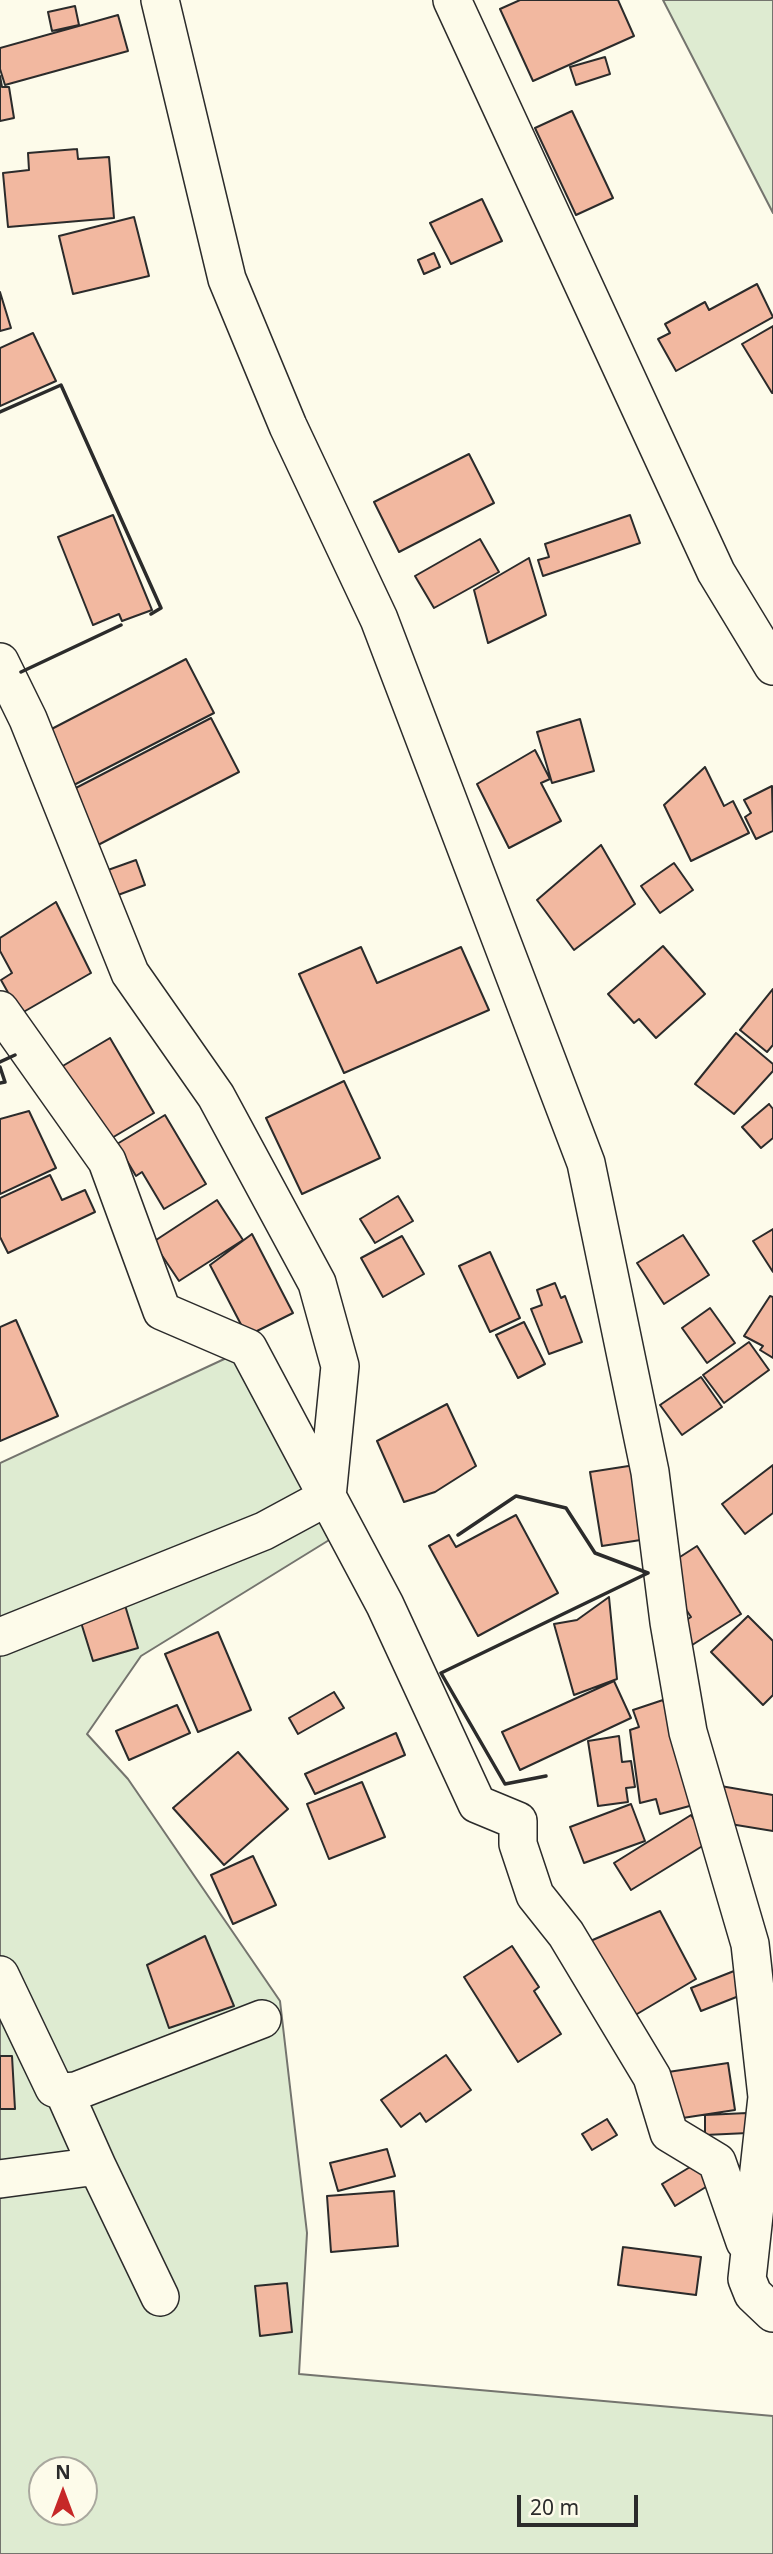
<!DOCTYPE html>
<html>
<head>
<meta charset="utf-8">
<style>
	body { margin:0 }
	#map { position:relative; width:773px; height:2554px; overflow:hidden; background:#fdfbea; font-family:"Noto Sans",sans-serif }
	canvas { display:block }
	.north { position:absolute; left:28px; top:2456px; width:70px; height:70px; box-sizing:border-box; background:#fdfbea; border:2px solid #a9a89e; border-radius:50%; rotate:0deg; font-size:19px; font-weight:700; line-height:28px; text-align:center; color:#2b2b2b }
	.north::after { content:''; display:block; margin:auto; width:24px; height:32px; background:#c62828; clip-path:polygon(50% 0,100% 100%,50% 72%,0 100%) }
	.scale { position:absolute; left:517px; top:2495px; width:121px; height:32px; box-sizing:border-box; border:4px solid #2b2b2b; border-top:0; padding-left:9px; font-size:21px; line-height:24px; white-space:nowrap; color:#2b2b2b; -webkit-text-stroke:5px #fdfbea; paint-order:stroke }
</style>
</head>
<body>
<div id="map">
<canvas width="773" height="2554"></canvas>
<div class="north">N</div>
<div class="scale">20 m</div>
</div>
<script>
const c = document.querySelector('canvas').getContext('2d');
c.lineJoin = 'round';
function fill(path, color) { c.fillStyle = color; c.fill(path, 'evenodd'); }
const poly = rows => new Path2D(rows.map(r => 'M' + r).join(''));
function stroke(path, color, width, dash) { c.strokeStyle = color; c.lineWidth = width; c.lineCap = dash ? 'butt' : 'round'; c.setLineDash(dash || []); c.stroke(path); }
const green = poly([
	[663,0,773,0,773,213,663,0],
	[248,1348,347,1529,141,1656,87,1734,128,1779,280,2001,307,2233,299,2374,773,2416,773,2554,0,2554,0,1463,248,1348],
	[42,2470,84,2470,84,2512,42,2512,42,2470]
]);
fill(green, '#deebd1');
stroke(green, '#74746e', 2);
const building = poly([
	[520,0,618,0,634,36,533,81,500,9,520,0],
	[75,6,79,25,52,31,48,12,75,6],
	[118,15,128,51,5,85,0,69,0,48,118,15],
	[605,57,610,74,576,85,570,67,605,57],
	[0,76,2,87,9,87,14,118,0,121,0,76],
	[572,111,613,198,576,215,535,128,572,111],
	[77,149,78,159,109,157,114,218,8,227,3,173,29,170,28,153,77,149],
	[482,199,502,241,451,264,430,223,482,199],
	[134,217,149,276,73,294,59,236,134,217],
	[434,253,440,267,424,274,418,260,434,253],
	[757,284,773,317,676,371,658,339,670,333,665,324,705,302,709,310,757,284],
	[0,292,11,328,0,331,0,292],
	[773,326,773,393,772,393,742,344,773,326],
	[33,333,56,381,0,406,0,348,33,333],
	[469,454,494,503,399,552,374,502,469,454],
	[113,515,152,610,122,621,119,614,93,625,58,537,113,515],
	[630,515,640,543,543,576,538,560,549,557,545,544,630,515],
	[480,539,499,572,434,608,415,576,480,539],
	[529,558,546,615,488,643,474,590,529,558],
	[186,659,214,713,70,787,42,734,186,659],
	[211,718,239,772,98,845,70,791,211,718],
	[580,719,594,771,552,783,537,732,580,719],
	[535,750,550,779,541,783,561,821,509,848,477,784,535,750],
	[705,767,724,806,733,801,749,833,691,861,664,805,705,767],
	[772,786,773,831,756,839,745,817,751,813,744,800,772,786],
	[601,845,635,904,574,950,537,900,601,845],
	[136,860,145,885,118,895,108,870,136,860],
	[674,863,693,890,660,913,641,886,674,863],
	[56,902,91,973,20,1014,1,980,12,973,0,951,0,938,56,902],
	[663,946,705,994,656,1038,639,1019,634,1023,608,994,663,946],
	[361,947,377,983,461,947,489,1010,344,1073,299,974,361,947],
	[773,989,773,1045,767,1052,740,1030,773,989],
	[736,1033,773,1064,773,1071,734,1114,695,1084,736,1033],
	[110,1038,154,1113,105,1142,61,1067,110,1038],
	[344,1081,380,1158,302,1194,266,1118,344,1081],
	[769,1104,773,1109,773,1138,761,1148,742,1127,769,1104],
	[29,1111,56,1168,0,1194,0,1119,29,1111],
	[165,1115,206,1184,164,1209,142,1172,136,1176,117,1144,165,1115],
	[50,1175,62,1200,85,1190,95,1212,8,1253,0,1237,0,1198,50,1175],
	[398,1196,413,1221,375,1243,360,1219,398,1196],
	[217,1200,243,1240,179,1281,153,1242,217,1200],
	[773,1229,773,1272,753,1241,773,1229],
	[252,1234,293,1313,247,1336,210,1265,252,1234],
	[683,1235,709,1275,664,1304,637,1263,683,1235],
	[402,1236,424,1274,383,1297,361,1258,402,1236],
	[490,1252,520,1318,490,1332,459,1266,490,1252],
	[555,1283,561,1298,565,1296,582,1342,549,1354,531,1309,542,1305,537,1290,555,1283],
	[770,1296,773,1297,773,1358,760,1350,763,1346,744,1336,770,1296],
	[710,1308,735,1343,707,1363,682,1328,710,1308],
	[16,1320,58,1416,0,1441,0,1327,16,1320],
	[524,1322,545,1364,518,1378,496,1335,524,1322],
	[749,1342,769,1370,724,1403,703,1375,749,1342],
	[701,1377,722,1407,682,1435,660,1405,701,1377],
	[447,1404,476,1466,435,1492,404,1502,377,1441,447,1404],
	[635,1465,647,1539,602,1546,590,1472,635,1465],
	[773,1465,773,1513,745,1534,722,1504,773,1465],
	[516,1515,558,1593,478,1636,429,1546,449,1535,456,1547,516,1515],
	[697,1546,741,1614,689,1647,676,1627,691,1617,677,1596,666,1566,697,1546],
	[609,1597,617,1679,574,1695,554,1624,577,1620,609,1597],
	[124,1602,138,1648,93,1661,79,1616,124,1602],
	[748,1616,773,1641,773,1695,763,1705,711,1652,748,1616],
	[218,1632,251,1710,198,1732,165,1654,218,1632],
	[614,1681,631,1718,520,1770,502,1732,614,1681],
	[334,1692,344,1708,298,1734,289,1718,334,1692],
	[663,1700,697,1804,660,1814,656,1799,640,1803,630,1730,639,1727,633,1710,663,1700],
	[177,1705,190,1733,129,1760,116,1731,177,1705],
	[396,1733,405,1755,315,1794,305,1774,396,1733],
	[619,1736,622,1762,631,1761,635,1787,626,1788,628,1802,598,1806,588,1741,619,1736],
	[238,1752,288,1809,224,1865,173,1808,238,1752],
	[362,1782,385,1837,329,1859,307,1804,362,1782],
	[709,1784,773,1795,773,1831,718,1822,709,1784],
	[631,1804,645,1841,584,1863,570,1827,631,1804],
	[691,1815,709,1842,631,1890,614,1863,691,1815],
	[253,1856,276,1905,233,1924,211,1875,253,1856],
	[660,1911,696,1979,632,2017,588,1942,660,1911],
	[205,1936,234,2006,169,2028,147,1965,205,1936],
	[512,1946,539,1987,534,1991,561,2034,518,2062,464,1977,512,1946],
	[734,1971,744,1994,701,2011,691,1988,734,1971],
	[446,2055,471,2090,426,2122,420,2113,401,2127,381,2100,446,2055],
	[0,2056,12,2056,15,2109,0,2109,0,2056],
	[728,2063,735,2110,676,2119,668,2072,728,2063],
	[747,2113,748,2133,705,2135,705,2115,747,2113],
	[607,2119,617,2135,592,2150,582,2134,607,2119],
	[387,2149,395,2176,338,2191,330,2163,387,2149],
	[700,2161,714,2182,675,2206,662,2184,700,2161],
	[394,2191,398,2246,331,2252,327,2196,394,2191],
	[623,2247,701,2257,696,2295,618,2285,623,2247],
	[287,2283,292,2332,260,2336,255,2286,287,2283]
]);
fill(building, '#f2b8a0');
stroke(building, '#2b2b2b', 2);
const street = poly([
	[160,0,227,279,288,426,379,619,586,1163,650,1472,669,1622,688,1732,750,1944,767,2097,747,2279,753,2294,773,2313],
	[452,0,716,572,773,666],
	[0,662,28,719,130,973,216,1096,317,1283,340,1366,327,1497,264,1531,0,1637],
	[0,1010,107,1161,162,1311,248,1348,385,1605,477,1804,518,1821,518,1844,535,1895,566,1934,652,2077,669,2133,717,2162,745,2242],
	[0,1975,54,2088,64,2092,76,2091,262,2019],
	[64,2092,97,2166],
	[0,2179,97,2166,160,2297]
]);
stroke(street, '#2b2b2b', 40);
stroke(street, '#fdfbea', 37);
stroke(poly([
	[0,412,61,385,161,608,151,614],
	[21,672,121,625],
	[0,1062,15,1055],
	[0,1067,5,1082,0,1083],
	[458,1535,516,1496,566,1508,595,1553,648,1573],
	[546,1776,505,1784,441,1673,648,1573]
]), '#2b2b2b', 3.5);
</script>
</body>
</html>
